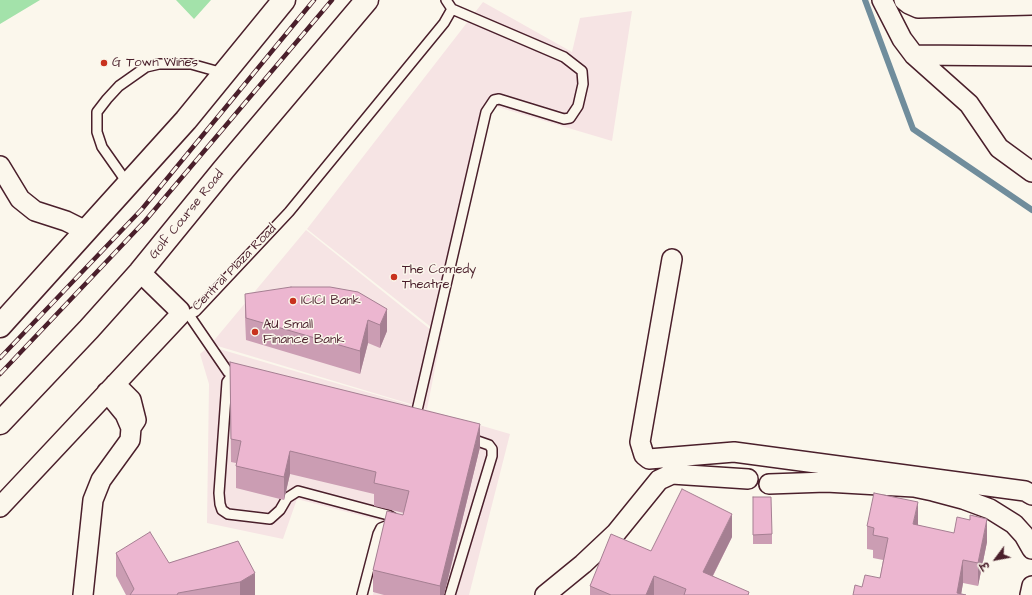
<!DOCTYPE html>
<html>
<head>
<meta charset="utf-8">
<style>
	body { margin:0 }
	#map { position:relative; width:1032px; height:595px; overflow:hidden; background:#fbf7ec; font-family:"Architects Daughter","Playpen Sans Deva",sans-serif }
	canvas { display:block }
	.north { position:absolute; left:976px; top:539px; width:40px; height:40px; -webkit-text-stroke:3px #fbf7ec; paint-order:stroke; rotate:238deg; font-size:11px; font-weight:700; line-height:16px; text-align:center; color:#4a1f2b }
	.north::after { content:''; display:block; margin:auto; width:14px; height:18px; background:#4a1f2b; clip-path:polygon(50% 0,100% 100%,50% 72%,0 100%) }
</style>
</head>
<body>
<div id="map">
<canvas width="1032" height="595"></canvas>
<div class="north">उ</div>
</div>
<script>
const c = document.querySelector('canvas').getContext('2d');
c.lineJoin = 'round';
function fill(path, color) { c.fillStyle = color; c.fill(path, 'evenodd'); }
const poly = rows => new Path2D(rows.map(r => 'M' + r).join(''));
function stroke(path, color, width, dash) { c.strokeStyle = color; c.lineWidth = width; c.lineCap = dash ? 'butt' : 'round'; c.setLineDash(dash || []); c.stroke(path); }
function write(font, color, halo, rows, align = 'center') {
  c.font = font + ' "Architects Daughter",sans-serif'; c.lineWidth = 3; c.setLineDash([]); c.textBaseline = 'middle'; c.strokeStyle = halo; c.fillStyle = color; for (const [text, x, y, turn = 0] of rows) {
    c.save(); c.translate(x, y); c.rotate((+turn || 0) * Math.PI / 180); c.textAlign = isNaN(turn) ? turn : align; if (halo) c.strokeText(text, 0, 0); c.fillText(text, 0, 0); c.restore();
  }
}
fill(poly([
	[483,2,572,52,580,18,632,11,612,141,491,105,441,335,307,229],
	[306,230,441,338,427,409,211,344],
	[209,346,510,434,469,595,373,595,393,524,297,499,283,539,207,523,209,384,200,354]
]), '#f6e4e4');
fill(poly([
	[0,0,40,0,0,24],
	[176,0,211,0,194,19]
]), '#a3e2aa');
stroke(poly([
	[865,0,913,129,1032,210]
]), '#708d9c', 6);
const lane = poly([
	[128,184,102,147,97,132,97,112,107,99,119,86,146,67,159,64,191,64,223,73],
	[183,315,189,315,196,311,289,212,444,23,452,9],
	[189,315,228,372,232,375,242,378],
	[232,375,227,382,219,493,220,504,222,510,228,514,270,519,280,510,287,498,298,491,388,515,393,518,396,522,381,528,378,534,362,595],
	[415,419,486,112,494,100,499,99,564,119,570,118,578,106,583,84,582,71,564,57,452,9,446,0],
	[450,595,492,456,492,449,489,445,469,438]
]);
const street = poly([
	[882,0,902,39,914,55,969,104,999,148,1032,172],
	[904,0,909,4,918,8,1032,5],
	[914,55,1032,56],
	[0,166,20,199,35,211,66,221,86,231],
	[672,259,640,442,644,455,649,459,734,452,1025,491,1032,495],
	[115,384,131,400,136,420,132,426],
	[769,484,826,482,914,487,933,491,963,499,990,509,1014,524,1024,535,1032,549],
	[0,507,180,315,180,311,140,272],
	[83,595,93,500,101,480,130,440,131,428,125,414,107,392],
	[545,595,583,564,616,533,659,480,672,474,748,479],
	[1030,595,1032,586]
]);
const secondary = poly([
	[0,326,186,120,284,0],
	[0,423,89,329,140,272,224,169,367,0]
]);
stroke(lane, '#4a1f2b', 12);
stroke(street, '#4a1f2b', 22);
stroke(secondary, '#4a1f2b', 25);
stroke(lane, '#fbf7ec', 9);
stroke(street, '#fbf7ec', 19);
stroke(secondary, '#fbf7ec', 22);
const rail = poly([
	[0,358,142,209,314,0],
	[0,374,145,221,332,0]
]);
stroke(rail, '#4a1f2b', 4.5);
stroke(rail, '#fbf7ec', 3, [9]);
fill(poly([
	[358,292,387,331,380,348,368,343,360,374,246,340,245,317,245,294],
	[230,362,480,447,444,595,384,595,373,592,373,570,403,515,404,513,374,506,374,494,290,474,284,500,236,488,236,463,231,462],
	[753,497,772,534,772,544,753,544],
	[918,525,987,542,978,586,963,583,961,594,862,587,880,578,883,560,873,558,873,550,867,549,867,526],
	[732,537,713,576,749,595,590,595,590,586,651,551],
	[238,541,255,595,126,595,116,576,116,553,169,563]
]), '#cb9db3');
fill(poly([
	[387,309,387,331,380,348,380,325],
	[368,320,368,343,360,374,360,351],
	[480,424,480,447,444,595,440,595,440,586],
	[290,451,290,474,284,500,284,477],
	[918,502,918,525,913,547,913,524],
	[732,514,732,537,703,595,703,572],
	[987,519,987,542,978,586,978,563],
	[963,560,963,583,961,595,957,593],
	[255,573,255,595,240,595,240,582],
	[654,576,654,595,646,595]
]), '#a57f92');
const building = poly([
	[291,287,330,287,358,292,387,309,380,325,368,320,360,351,246,318,245,294,291,287],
	[230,362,480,424,440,586,373,570,387,511,403,515,409,491,374,483,376,472,290,451,284,477,236,466,241,441,231,439,230,362],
	[682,489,732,514,703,572,749,592,748,595,684,595,686,589,654,576,646,595,611,595,590,586,611,534,651,551,682,489],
	[874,493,918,502,913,524,954,533,957,517,970,520,970,515,987,519,978,563,963,560,957,593,966,595,853,595,855,585,862,587,865,575,880,578,888,538,873,535,874,528,867,526,874,493],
	[753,497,771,497,772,534,753,535,753,497],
	[150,532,169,563,238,541,255,573,240,582,178,593,177,595,130,595,134,589,116,553,150,532]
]);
fill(building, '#ecb6d0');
stroke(building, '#a57f92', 1);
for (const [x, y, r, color] of [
	[104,63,4,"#c8321e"],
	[394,277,4,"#c8321e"],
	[293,301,4,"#c8321e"],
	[255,332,4,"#c8321e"]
]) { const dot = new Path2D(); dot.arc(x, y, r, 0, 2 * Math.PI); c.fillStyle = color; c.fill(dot); stroke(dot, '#fbf7ec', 1.5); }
write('13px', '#4a1f2b', '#fbf7ec', [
	["G Town Wines",112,63],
	["The Comedy",402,270],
	["Theatre",402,285],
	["ICICI Bank",301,301],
	["AU Small",263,325],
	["Finance Bank",263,340]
], 'left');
write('13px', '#4a1f2b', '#fbf7ec', [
	["Golf Course Road",187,215,-51],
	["Central Plaza Road",235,268,-46]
]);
</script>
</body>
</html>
